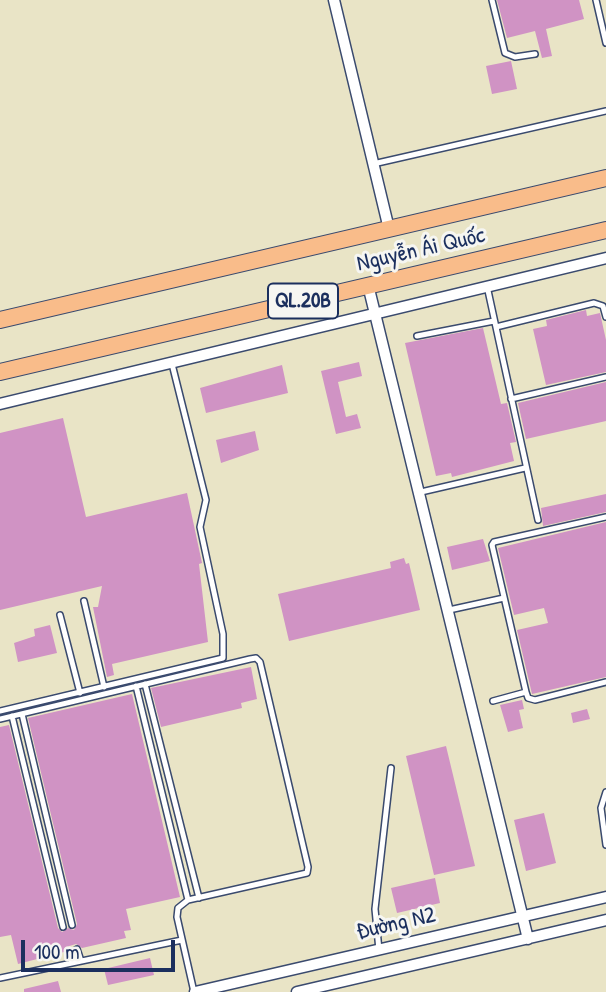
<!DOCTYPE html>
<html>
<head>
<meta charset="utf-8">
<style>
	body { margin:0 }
	#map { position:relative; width:606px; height:992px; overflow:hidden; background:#e9e4c6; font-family:"Patrick Hand",sans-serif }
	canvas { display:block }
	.scale { position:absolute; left:21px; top:940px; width:154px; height:32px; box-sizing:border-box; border:4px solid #1b2f5e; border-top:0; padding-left:9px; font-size:21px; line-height:24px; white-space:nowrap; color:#1b2f5e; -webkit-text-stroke:5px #f6f6f2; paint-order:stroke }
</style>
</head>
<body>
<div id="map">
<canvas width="606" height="992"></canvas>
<div class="scale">100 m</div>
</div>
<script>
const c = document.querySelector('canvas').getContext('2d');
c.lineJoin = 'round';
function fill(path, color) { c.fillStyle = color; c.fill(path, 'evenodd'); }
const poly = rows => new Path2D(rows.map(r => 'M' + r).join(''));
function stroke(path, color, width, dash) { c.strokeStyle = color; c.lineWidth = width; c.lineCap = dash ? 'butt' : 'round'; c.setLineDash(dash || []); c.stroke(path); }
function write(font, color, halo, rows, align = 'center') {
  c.font = font + ' "Patrick Hand",sans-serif'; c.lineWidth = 6; c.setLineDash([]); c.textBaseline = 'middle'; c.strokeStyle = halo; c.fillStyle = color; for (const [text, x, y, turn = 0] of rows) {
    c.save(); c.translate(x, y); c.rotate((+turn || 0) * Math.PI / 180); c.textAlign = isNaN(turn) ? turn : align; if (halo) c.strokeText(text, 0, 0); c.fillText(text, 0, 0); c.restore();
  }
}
fill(poly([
	[497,0,579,0,584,19,546,29,552,56,542,58,535,31,507,38],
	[511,61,517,89,492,94,486,66],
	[586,310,587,316,600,313,606,340,606,372,546,385,533,329,547,326,546,320],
	[483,328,501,404,507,403,516,442,510,443,514,461,452,477,451,473,436,476,405,343],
	[359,362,362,376,338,382,346,417,357,414,361,428,336,434,321,371],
	[282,365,288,393,206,413,200,388],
	[606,382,606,421,526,439,518,403],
	[63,418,86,517,187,493,202,563,199,564,208,642,112,664,114,675,107,677,93,607,98,607,102,586,0,610,0,433],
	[255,431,259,450,221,463,216,440],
	[606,494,606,512,543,526,541,508],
	[606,522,606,677,532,694,517,630,548,623,544,608,514,615,498,548],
	[483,539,490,561,452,570,447,547],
	[404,558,406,564,409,563,420,610,289,641,278,594,391,568,390,562],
	[50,625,57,653,18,662,14,643,35,636,34,629],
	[251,667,257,699,241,703,242,708,161,727,151,688],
	[132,694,180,897,126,909,131,930,124,931,126,938,82,948,76,944,66,947,64,952,18,964,11,935,0,937,0,727,9,725,58,928,62,932,68,928,74,930,77,924,28,718],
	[522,700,524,709,519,710,523,728,508,732,500,705],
	[587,709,590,719,573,723,571,713],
	[446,746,475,866,434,875,406,756],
	[544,813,556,863,526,871,514,820],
	[435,878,440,903,397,913,391,888],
	[150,958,154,975,108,985,104,969],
	[58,981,61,992,24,992,24,989]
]), '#d093c4');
const lane = poly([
	[492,0,505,53,515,57,535,54],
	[596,0,606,43],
	[373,164,606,111],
	[487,286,538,520],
	[496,327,594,303,603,306,606,317],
	[417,336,494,321],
	[511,399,606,377],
	[421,492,525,468],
	[84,601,104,687],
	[449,610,504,598],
	[60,615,80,693],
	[145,684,199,898],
	[136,686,188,900],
	[526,692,528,698,535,700,606,682],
	[493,701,526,692,492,545,494,542,606,517],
	[0,711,223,658,223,634,200,527,206,500,172,364],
	[22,714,72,925],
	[12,716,63,927],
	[0,719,250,659,256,658,260,662,308,867,307,873,188,900,178,908,177,917,194,992],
	[606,792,601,808,606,845],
	[77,949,81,961],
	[379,950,375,909,391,768],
	[69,951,72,963],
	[0,978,182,940]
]);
const street = poly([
	[334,0,389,229],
	[368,285,528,939],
	[0,404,606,258],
	[195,992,606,897],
	[297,992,606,920]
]);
const primary = poly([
	[0,320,606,178],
	[0,372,606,230]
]);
stroke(lane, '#3a4a6e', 8);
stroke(street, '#3a4a6e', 13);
stroke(primary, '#3a4a6e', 18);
stroke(lane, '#fff', 5);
stroke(street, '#fff', 10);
stroke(primary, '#f9bc8a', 16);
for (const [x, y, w] of [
	[303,301,70]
]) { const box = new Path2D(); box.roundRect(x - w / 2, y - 17.5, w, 35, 5); c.fillStyle = '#f6f6f2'; c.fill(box); stroke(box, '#1b2f5e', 2); }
write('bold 21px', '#1b2f5e', null, [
	["QL.20B",303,301]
]);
write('23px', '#1b2f5e', '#f6f6f2', [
	["Nguyễn Ái Quốc",421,250,-13],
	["Đường N2",396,924,-13]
]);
</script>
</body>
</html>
